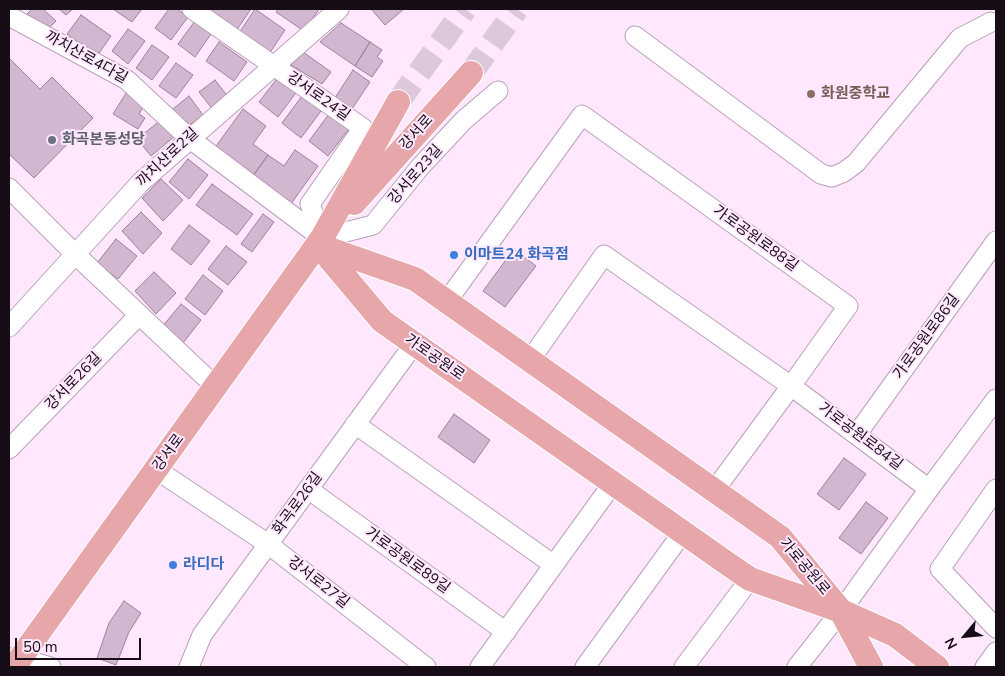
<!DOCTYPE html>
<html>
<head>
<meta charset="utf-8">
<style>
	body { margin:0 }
	#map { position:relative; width:1005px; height:676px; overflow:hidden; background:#ffe8fe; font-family:"Nunito Sans",sans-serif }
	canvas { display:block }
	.frame { position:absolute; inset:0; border:10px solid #160d16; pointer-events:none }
	.north { position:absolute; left:940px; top:611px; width:50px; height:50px; -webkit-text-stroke:4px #ffe8fe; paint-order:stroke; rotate:242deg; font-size:14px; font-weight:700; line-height:20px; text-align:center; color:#160d16 }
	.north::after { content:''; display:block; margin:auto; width:18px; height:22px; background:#160d16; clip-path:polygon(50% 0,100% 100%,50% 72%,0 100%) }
	.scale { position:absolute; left:15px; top:638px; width:126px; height:22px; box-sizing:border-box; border:2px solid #160d16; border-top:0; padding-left:6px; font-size:15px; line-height:18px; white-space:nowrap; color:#160d16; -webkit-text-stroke:4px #ffe8fe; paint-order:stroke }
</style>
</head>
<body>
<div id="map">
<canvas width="1005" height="676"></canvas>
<div class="frame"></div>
<div class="north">N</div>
<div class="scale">50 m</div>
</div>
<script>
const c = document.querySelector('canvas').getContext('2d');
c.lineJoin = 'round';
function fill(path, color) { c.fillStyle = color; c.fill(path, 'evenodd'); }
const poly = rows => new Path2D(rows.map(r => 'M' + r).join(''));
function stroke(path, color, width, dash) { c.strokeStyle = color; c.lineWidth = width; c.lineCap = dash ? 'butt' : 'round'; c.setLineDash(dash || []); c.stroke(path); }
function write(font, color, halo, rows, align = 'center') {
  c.font = font + ' "Nunito Sans","Noto Sans KR",sans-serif'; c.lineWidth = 4; c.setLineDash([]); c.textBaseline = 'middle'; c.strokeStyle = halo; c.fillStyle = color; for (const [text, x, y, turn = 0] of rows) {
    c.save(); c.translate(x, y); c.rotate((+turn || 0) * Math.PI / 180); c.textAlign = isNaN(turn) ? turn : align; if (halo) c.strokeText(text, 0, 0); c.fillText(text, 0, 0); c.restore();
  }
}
const building = poly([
	[32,9,43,9,56,21,45,32,27,14,32,9],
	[59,9,73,9,66,15,59,9],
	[113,9,142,9,132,22,113,9],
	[169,9,177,9,188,17,171,40,155,28,169,9],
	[207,9,251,9,236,31,207,9],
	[255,9,285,30,269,54,239,33,255,9],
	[279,9,319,9,304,31,276,12,279,9],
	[371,9,404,9,385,25,371,9],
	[81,15,111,36,97,56,67,34,81,15],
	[195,21,211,34,195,57,178,44,195,21],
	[341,23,370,42,355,66,320,42,341,23],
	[128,29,145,41,128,64,112,51,128,29],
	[219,42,247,62,234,81,206,61,219,42],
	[370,42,382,50,377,57,383,61,372,77,355,66,370,42],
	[152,45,169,57,152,80,136,68,152,45],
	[303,52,331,72,322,84,291,65,303,52],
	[9,58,40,89,52,77,93,118,34,178,9,154,9,58],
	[176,63,193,75,176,98,159,86,176,63],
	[353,70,370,82,350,112,333,101,353,70],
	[279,76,298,90,278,117,259,102,279,76],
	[215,80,229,98,214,111,199,92,215,80],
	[128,90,146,102,139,114,145,118,138,129,113,114,128,90],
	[189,96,203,115,187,127,173,109,189,96],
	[302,96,321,111,301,138,282,123,302,96],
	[243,109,266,126,253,144,268,155,250,180,211,153,243,109],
	[329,114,349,129,328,156,309,141,329,114],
	[161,120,175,136,151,156,137,139,161,120],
	[295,150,318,166,288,208,250,180,268,155,284,166,295,150],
	[188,159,208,175,189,199,169,182,188,159],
	[161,179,183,200,163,221,142,198,161,179],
	[212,184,253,214,237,235,196,205,212,184],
	[141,212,162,233,143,254,122,231,141,212],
	[263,214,274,222,252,252,241,244,263,214],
	[189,225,210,241,191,265,171,249,189,225],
	[116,239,137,256,118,279,97,263,116,239],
	[226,246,247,262,228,285,208,269,226,246],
	[514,249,536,266,505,307,483,291,514,249],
	[154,272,176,293,156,314,135,291,154,272],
	[203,275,223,291,205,315,185,299,203,275],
	[181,304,201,320,183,343,162,327,181,304],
	[454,414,490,440,474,463,438,437,454,414],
	[844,458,866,474,839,510,817,494,844,458],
	[866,502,888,518,861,554,839,538,866,502],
	[124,601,141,613,129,632,116,665,97,658,109,623,124,601]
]);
fill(building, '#d2b7d1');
stroke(building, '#9b829b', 1);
stroke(poly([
	[471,73,517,9],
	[398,102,465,9]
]), '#dcc7db', 24, [24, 12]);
const minor = poly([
	[192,9,363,128,310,204,322,238],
	[9,16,127,80,189,138,322,238],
	[635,36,821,174,832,177,844,172,856,163,960,38,991,22],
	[9,188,76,255,217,388],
	[322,238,373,225,420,167,464,120,498,91],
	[447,301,582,115,848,306,791,386,929,489],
	[9,327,141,182,339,9],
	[530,360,604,255,791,386,714,491],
	[355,424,554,565],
	[857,434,996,241],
	[9,449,139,315],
	[157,470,268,544,426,667],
	[308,489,506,632],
	[996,489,940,569,996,628],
	[9,658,20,658,51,667],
	[189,667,202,635,414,344],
	[480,667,613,483],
	[585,667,683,532],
	[684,667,750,579],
	[797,667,841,611,929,489,996,399],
	[985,667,996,652]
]);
const major = poly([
	[354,203,471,73],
	[318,245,415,279,780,537,841,611,895,635,937,667],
	[319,246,382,321,728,564,750,579,841,611,871,667],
	[14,667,322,238,398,102]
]);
stroke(minor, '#baa0ba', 21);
stroke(major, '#fff', 26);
stroke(minor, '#fff', 19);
stroke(major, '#e7a6a9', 24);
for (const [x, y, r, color] of [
	[811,94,5,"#8d6e63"],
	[52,140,5,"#6b7280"],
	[454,255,5,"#3f7fe0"],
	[173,565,5,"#3f7fe0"]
]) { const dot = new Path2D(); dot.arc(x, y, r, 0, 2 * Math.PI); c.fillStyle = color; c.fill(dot); stroke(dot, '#ffe8fe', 2); }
write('15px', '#160d16', '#ffe8fe', [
	["까치산로4다길",86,58,29],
	["강서로24길",318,97,35],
	["강서로",417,133,-48],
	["까치산로2길",168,158,-43],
	["강서로23길",416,175,-49],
	["가로공원로88길",755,239,36],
	["가로공원로86길",927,337,-54],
	["가로공원로",434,358,35],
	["강서로26길",74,382,-46],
	["가로공원로84길",860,437,37],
	["강서로",169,453,-54],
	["화곡로26길",298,504,-54],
	["가로공원로89길",407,561,36],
	["가로공원로",804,567,50],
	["강서로27길",318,583,38]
]);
write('bold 15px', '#785e54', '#ffe8fe', [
	["화원중학교",821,94]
], 'left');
write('bold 15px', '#5b616d', '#ffe8fe', [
	["화곡본동성당",62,140]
], 'left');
write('bold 15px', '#366cbe', '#ffe8fe', [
	["이마트24 화곡점",464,255],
	["라디다",183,565]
], 'left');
</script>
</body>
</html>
